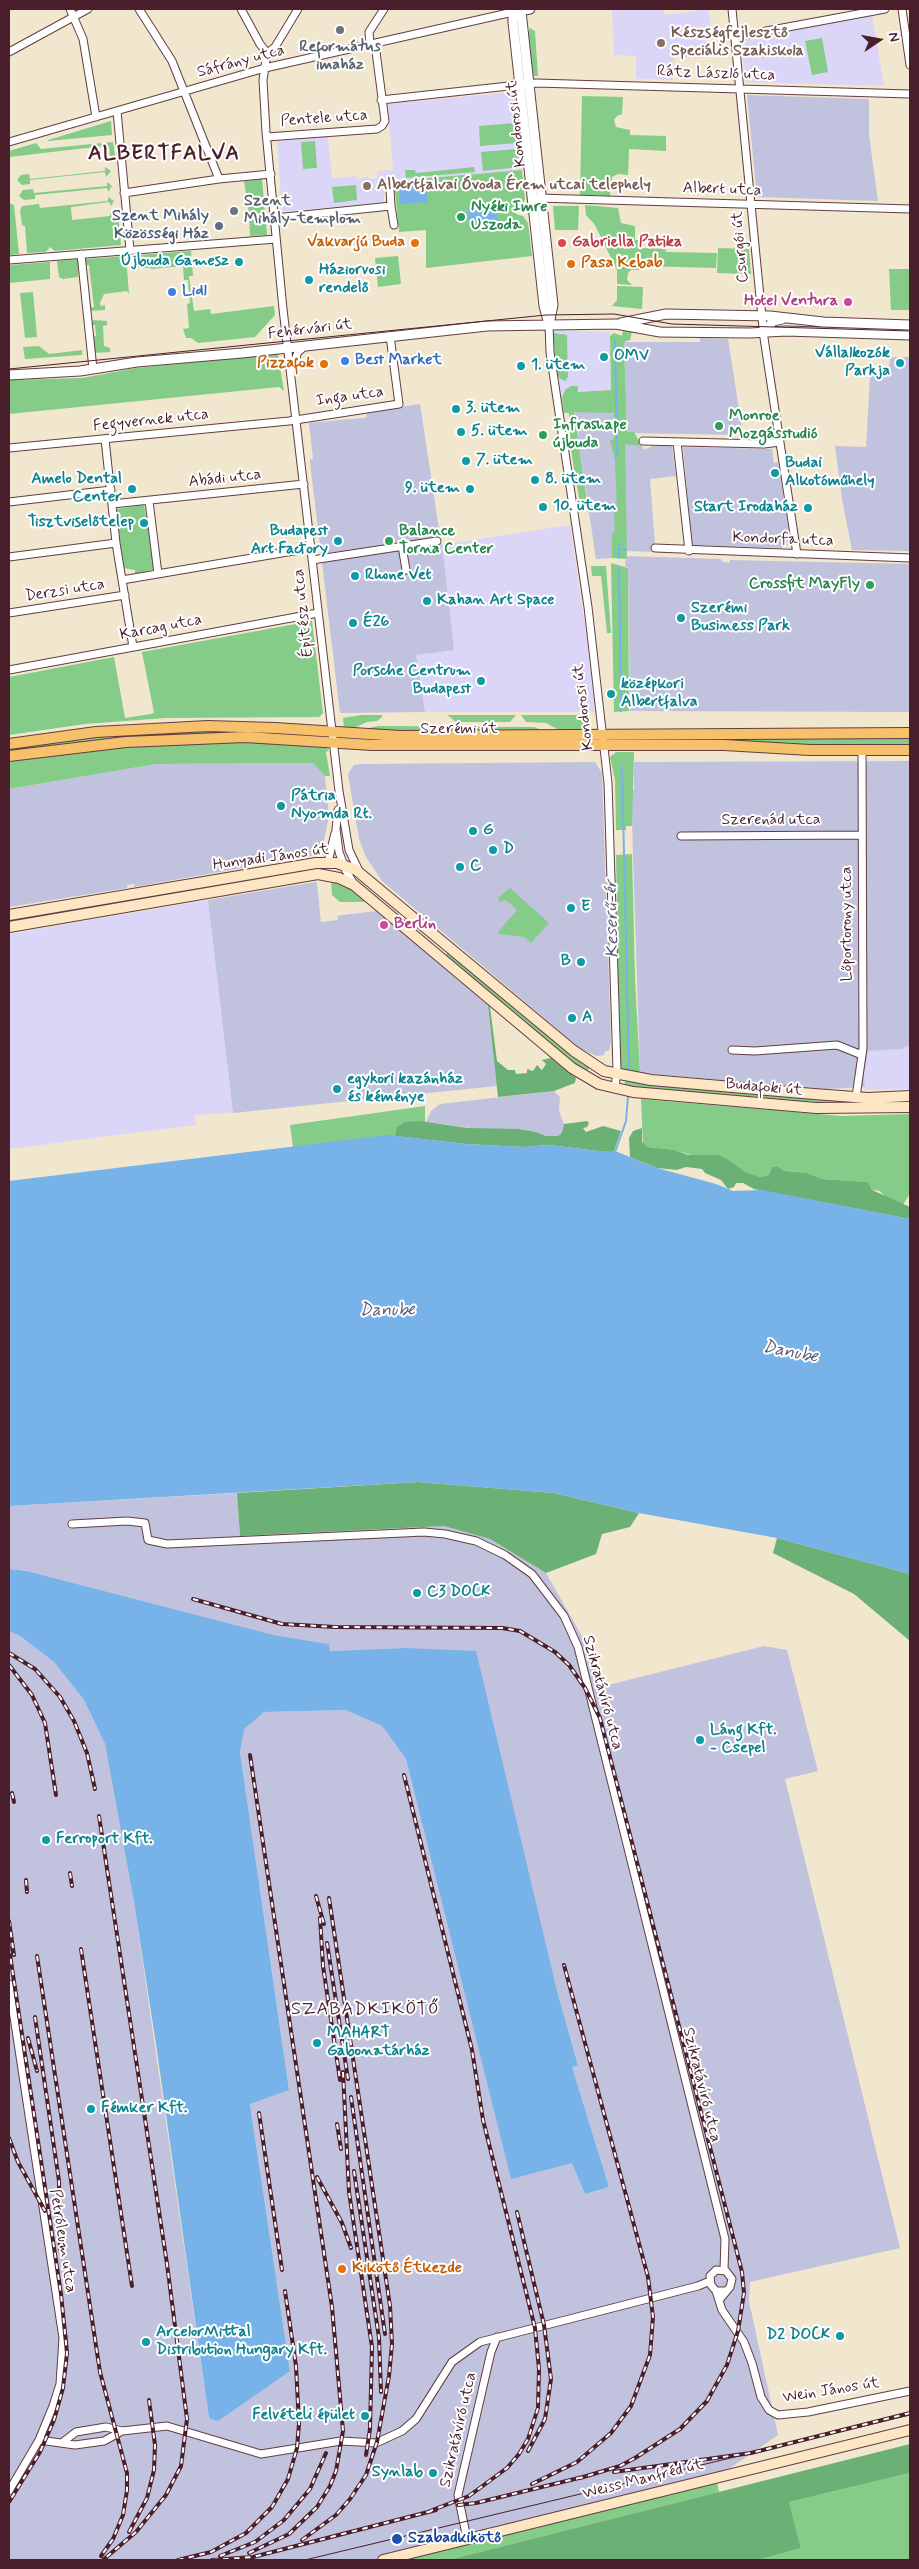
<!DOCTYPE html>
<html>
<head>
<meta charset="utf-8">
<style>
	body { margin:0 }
	#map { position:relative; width:919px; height:2569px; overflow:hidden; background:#f1e7ce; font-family:Mynerve,sans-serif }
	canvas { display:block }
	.frame { position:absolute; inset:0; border:10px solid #4a1f2b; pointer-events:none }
	.north { position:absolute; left:854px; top:15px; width:50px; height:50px; -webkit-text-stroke:4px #fff; paint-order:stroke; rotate:78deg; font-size:14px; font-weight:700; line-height:20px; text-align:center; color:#4a1f2b }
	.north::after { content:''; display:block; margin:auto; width:18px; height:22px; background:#4a1f2b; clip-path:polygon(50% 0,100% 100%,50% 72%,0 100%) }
</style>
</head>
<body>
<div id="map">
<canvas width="919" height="2569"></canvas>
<div class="frame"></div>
<div class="north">N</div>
</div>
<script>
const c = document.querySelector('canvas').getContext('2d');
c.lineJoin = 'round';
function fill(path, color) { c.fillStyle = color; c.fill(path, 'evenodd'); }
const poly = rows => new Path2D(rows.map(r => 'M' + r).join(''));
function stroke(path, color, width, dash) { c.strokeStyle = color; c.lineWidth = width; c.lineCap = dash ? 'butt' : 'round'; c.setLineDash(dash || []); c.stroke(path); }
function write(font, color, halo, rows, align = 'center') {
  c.font = font + ' Mynerve,sans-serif'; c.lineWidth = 4; c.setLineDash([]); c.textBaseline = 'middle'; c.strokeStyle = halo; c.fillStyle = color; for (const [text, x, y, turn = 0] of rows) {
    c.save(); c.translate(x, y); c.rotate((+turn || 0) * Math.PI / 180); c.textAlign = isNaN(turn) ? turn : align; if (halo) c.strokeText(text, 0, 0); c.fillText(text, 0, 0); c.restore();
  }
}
fill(poly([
	[612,9,664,9,665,15,708,9,712,31,708,32,707,58,674,57,673,80,636,79,636,56,614,55],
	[872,15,884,86,746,82,741,41],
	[514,92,522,170,394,181,395,188,385,190,383,202,282,212,277,141,328,136,332,178,356,176,357,180,368,176,369,179,377,178,377,171,393,170,388,104],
	[552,330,610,332,611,390,578,392,571,386,564,392,562,399,558,377,564,381,568,377,567,336,553,333],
	[570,525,586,633,595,712,425,712,416,655,454,649,441,545],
	[208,900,233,1113,195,1115,196,1125,9,1149,9,934],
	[910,1046,910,1089,865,1090,864,1076,867,1051,903,1049,903,1047]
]), '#dbd6f7');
fill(poly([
	[747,95,869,99,869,135,878,201,757,197],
	[700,338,728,339,743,435,627,433,624,342,700,342],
	[890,357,910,357,910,551,852,550,843,505,835,446,866,447,870,377,882,368,889,368],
	[420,404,444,562,454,650,416,655,425,712,340,713,310,462,310,459,313,459,309,423,362,418,367,417,366,412],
	[574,411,614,412,614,439,611,440,642,446,643,450,653,446,672,446,676,476,650,479,655,544,653,544,653,552,627,551,627,542,612,541,612,558,596,559],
	[683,447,772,449,774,463,778,462,790,539,788,545,782,548,692,545],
	[626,556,721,559,722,562,730,563,730,560,910,564,910,712,630,711,628,568,625,566],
	[910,761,910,1046,903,1047,903,1049,868,1051,864,1076,865,1087,826,1089,640,1073,631,791,634,790,634,762],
	[595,762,602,773,611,1043,609,1050,604,1052,605,1055,597,1056,582,1050,382,881,366,857,359,839,348,774,354,765,360,764],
	[313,763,325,776,329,816,322,850,317,855,274,862,273,859,251,863,248,867,134,887,134,884,127,885,127,888,9,907,9,789,156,764],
	[315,882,317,883,321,922,338,920,337,916,342,915,377,911,488,1005,497,1086,233,1113,208,900],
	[554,1091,560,1097,559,1111,564,1124,563,1133,558,1136,546,1136,536,1132,519,1129,487,1130,426,1122,431,1111,440,1104],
	[237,1493,240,1536,444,1526,490,1539,546,1573,591,1652,600,1687,764,1646,787,1650,818,1771,785,1779,900,2248,750,2282,749,2301,778,2435,716,2478,383,2560,9,2560,9,1631,20,1636,54,1662,84,1700,105,1744,134,1902,209,2418,290,2371,250,2103,289,2090,240,1752,243,1729,264,1712,346,1710,382,1726,406,1759,511,2178,572,2162,585,2194,609,2187,572,2067,578,2064,556,1987,405,1648,330,1651,329,1644,274,1635,27,1571,9,1569,9,1506]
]), '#c1c2dd');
fill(poly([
	[530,28,535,31,538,76,532,76,526,40],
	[822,38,828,72,812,75,805,41],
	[582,96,623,97,622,114,617,116,614,120,616,127,630,130,630,135,666,136,666,151,629,149,628,175,618,174,612,177,610,196,580,195],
	[111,121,112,135,48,141,48,140],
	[515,123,517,143,480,146,479,126],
	[315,141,317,168,303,169,301,142],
	[113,142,115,156,110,156,109,147,103,146,9,157,9,151,36,143,41,149],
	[517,149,519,167,483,171,481,152],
	[105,167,111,171,106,177,105,172,30,180,30,184,22,185,17,180,21,175,29,174,30,179,105,171],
	[474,167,475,172,406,178,405,170,415,170,416,173],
	[522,170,525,199,522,207,516,210,516,214,523,216,528,223,532,256,426,268,426,230,399,232,394,181],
	[262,179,267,235,250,236,249,214,244,181],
	[107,182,112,186,108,192,107,188,35,195,35,199,24,200,19,196,23,190,33,189,34,193,107,186],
	[356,185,357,200,334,203,332,187],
	[108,197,114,201,111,206,109,202,71,207,72,220,110,216,110,212,118,212,121,245,55,251,50,247,46,252,27,253,25,226,22,225,20,210,22,206,39,204,40,208,108,201],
	[9,203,14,205,19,254,9,255],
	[585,205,618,208,621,223,635,226,635,240,641,240,641,248,666,249,666,252,717,253,716,268,640,266,640,270,631,270,628,273,627,280,632,285,617,284,617,270,595,225,586,215],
	[553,206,579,206,578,230,555,230],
	[718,248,749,249,751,274,717,273],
	[191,251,193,276,189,276,194,311,210,309,211,314,274,306,275,315,255,337,198,343,191,338,186,338,183,329,189,328,187,304,190,303,188,280,184,280,183,266,151,269,151,268,139,268,135,261,135,256,139,258,139,255],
	[126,256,129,294,127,291,104,294,100,303,101,306,105,305,105,310,89,311,89,308,94,307,89,265,85,265,86,259],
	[398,256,401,284,378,287,375,258],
	[78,259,78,277,63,279,59,277,57,261],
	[50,262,50,279,9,283,9,265],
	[889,269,910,269,910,310,891,310],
	[617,286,643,287,642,309,612,306,617,300],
	[33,292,37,337,25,338,20,293],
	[93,320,107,321,107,325,103,326,104,346,110,348,110,352,93,353,92,337,96,336,95,325,91,325],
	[623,331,632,332,630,340,624,342,627,432,634,432,643,448,643,450,642,446,625,444,627,554,626,559,612,558,612,533,615,532,614,511,617,511,615,460,610,440,614,439,614,413,574,412,588,509,581,510,571,450,569,413,564,413,562,397,565,390,571,386,578,386,578,392,611,390,610,336,614,333,622,336],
	[553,333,567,335,568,377,565,381,559,378,557,374],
	[39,346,49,354,82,350,82,355,25,359,23,347],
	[278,354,284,391,279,387,9,414,10,380,82,378,136,368],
	[144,505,155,569,135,574,135,570,124,568,116,509],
	[611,563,628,568,629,711,614,712],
	[591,566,606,566,611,633,607,633,601,576,592,576],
	[312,621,323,713,319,717,166,718,85,724,9,735,9,677,114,657,125,718,151,714,154,713,142,652],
	[361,715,382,715,382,717,377,721,367,722,354,728,344,729,343,718],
	[447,715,516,715,510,722,456,722],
	[521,715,578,715,589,725,591,731,561,731,546,723,526,722],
	[377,726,534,727,542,730,410,731,365,729],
	[217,730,320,736,241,732,9,753,9,747,84,737],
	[782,736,910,736,910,746,809,746,745,742,745,739],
	[244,742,324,746,329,750,326,752,330,776,325,776,313,763,156,764,9,789,9,759,98,748],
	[616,752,634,752,632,826,626,826,626,830,616,830,615,780,610,757],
	[632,854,635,979,640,1073,620,1070,615,951,618,950,616,855],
	[331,880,343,883,367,900,364,902,340,902,332,895],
	[510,888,549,923,531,943,525,937,499,934,498,932,517,910,506,900,500,902,498,898],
	[448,952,589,1067,589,1069,583,1072,445,956],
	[626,1080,840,1100,840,1103,751,1099,649,1090,624,1085],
	[641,1099,842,1116,910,1114,910,1193,903,1205,886,1198,880,1191,872,1190,868,1182,822,1179,807,1173,785,1171,777,1166,772,1167,769,1175,760,1177,675,1150,648,1147,643,1145],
	[425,1106,425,1122,420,1121,396,1128,395,1136,293,1147,290,1125],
	[910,2473,910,2560,758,2560,801,2548,789,2502],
	[716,2478,719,2492,448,2560,383,2560]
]), '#84cc87');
fill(poly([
	[488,1005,490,1007,497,1061,508,1070,515,1070,516,1074,527,1073,527,1069,533,1071,537,1065,542,1070,546,1064,542,1060,551,1058,576,1078,575,1083,554,1091,498,1097],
	[420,1121,468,1128,519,1129,536,1132,546,1136,558,1136,562,1133,564,1124,587,1121,589,1123,587,1127,583,1128,586,1132,603,1126,621,1131,614,1151,598,1151,549,1145,524,1147,465,1144,395,1136,396,1128,405,1122],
	[642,1128,642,1142,648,1147,675,1150,688,1155,718,1155,727,1159,745,1172,760,1177,769,1175,772,1167,777,1166,785,1171,807,1173,822,1179,868,1182,872,1190,910,1207,910,1219,754,1189,743,1183,736,1183,734,1187,728,1189,721,1180,705,1173,702,1169,686,1167,677,1170,657,1168,630,1157,629,1138,633,1131],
	[418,1482,554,1493,639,1513,630,1527,602,1534,596,1554,546,1573,490,1539,444,1526,240,1536,237,1493],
	[777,1538,910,1574,910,1641,854,1594,773,1553],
	[910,2444,910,2473,789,2502,801,2548,758,2560,448,2560]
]), '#6bb074');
fill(poly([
	[426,184,428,202,400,204,398,187],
	[496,205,498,223,469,226,468,208],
	[388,1135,465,1144,524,1147,549,1145,598,1151,615,1151,657,1168,716,1184,733,1191,762,1190,910,1219,910,1574,777,1538,639,1513,554,1493,418,1482,9,1506,9,1181],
	[9,1569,27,1571,274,1635,329,1644,330,1651,405,1648,476,1651,556,1987,578,2065,572,2067,609,2187,585,2194,572,2163,511,2179,406,1759,382,1726,346,1710,264,1712,244,1729,240,1752,289,2090,250,2104,290,2371,218,2421,209,2418,156,2044,134,1902,105,1744,84,1700,54,1662,20,1636,9,1631]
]), '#77b2e8');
stroke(poly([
	[615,341,617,457],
	[619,544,619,557],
	[619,549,626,549],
	[619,568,621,711],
	[622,766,629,1071],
	[615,1152,626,1121,628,1096]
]), '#77b2e8', 2);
const minor = poly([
	[70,9,83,39,96,117],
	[139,9,172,61,219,179],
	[241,9,260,44,267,53],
	[298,9,275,47,267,53,263,80,266,132,283,309,339,791,349,850,359,871],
	[732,9,764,338,797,554],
	[902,9,910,65],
	[734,37,885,9],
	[370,45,369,32,384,9],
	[9,52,88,9],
	[381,100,536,83,910,94],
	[117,111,130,250],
	[267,137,377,129,382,126,385,121,375,44],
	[9,142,265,68,513,12,512,9],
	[124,193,219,179,271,174],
	[538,198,910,209],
	[391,206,394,225],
	[275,218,391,206,390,189],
	[81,254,93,369],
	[9,260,276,239],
	[549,324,550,352,588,607,608,783,617,1070,615,1089],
	[292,368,298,352,305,346],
	[105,439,116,543,133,647],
	[643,441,764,444,780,442],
	[677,442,689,551],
	[9,448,289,421,399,404,390,336],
	[149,501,158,574],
	[9,502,111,490],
	[112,504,304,484],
	[402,546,406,570],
	[655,548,910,558],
	[9,557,116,543],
	[312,560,437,541],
	[122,580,311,548],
	[9,613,125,595],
	[9,670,318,613],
	[338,810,336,829,339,852,346,871,354,884],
	[681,836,862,835],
	[328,862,335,833],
	[732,1050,755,1051,837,1045,862,1055],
	[856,1097,863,1048,862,750],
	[72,1524,127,1521,145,1523,148,1540,167,1544,424,1532,445,1534,476,1541,505,1555,532,1574,564,1616,578,1647,720,2219,725,2239,724,2270],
	[9,1984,63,2338,60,2384,53,2406,39,2440,9,2491],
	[716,2291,722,2310,744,2342,752,2363,761,2397,769,2410,778,2415,808,2412,910,2391],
	[720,2299,730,2287,732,2279,726,2271,716,2270,710,2276,711,2285,716,2291,725,2291],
	[39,2440,75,2445,104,2441,122,2431,167,2426,261,2454,341,2441,376,2443,402,2431,416,2419,452,2362,480,2342,698,2286,710,2281],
	[63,2442,76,2432,106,2427,122,2431],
	[467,2539,458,2495,491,2352,497,2337]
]);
const tertiary = poly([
	[530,9,513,12,513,22,544,306,549,324],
	[521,11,553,305,549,324],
	[621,323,666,314,770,316,823,322,910,325],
	[764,333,773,321,782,319],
	[9,375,80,371,137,362,242,353,487,326,616,324,660,332,750,333,786,331,910,335]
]);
const secondary = poly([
	[9,915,316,863,337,863,356,870,574,1051,604,1071,651,1080,814,1094,868,1098,910,1096],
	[9,927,318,874,339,878,354,885,572,1068,599,1084,633,1092,816,1108,910,1107],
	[383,2560,910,2430]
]);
const primary = poly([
	[9,744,96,732,208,726,275,728,400,736,910,733],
	[9,756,126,742,245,737,372,745,724,745,810,750,910,750]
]);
stroke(minor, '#633d43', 9);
stroke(tertiary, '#633d43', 11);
stroke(secondary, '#633d43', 12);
stroke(primary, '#633d43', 12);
stroke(minor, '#fff', 7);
stroke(tertiary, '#fff', 9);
stroke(secondary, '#fce6c4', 10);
stroke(primary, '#f7c06b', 10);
stroke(poly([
	[9,369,546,315,614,314,672,324,910,331],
	[305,2560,910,2415]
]), '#4a1f2b', 1);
const rail = poly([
	[193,1599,282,1624,335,1627,502,1628,520,1631,555,1652,569,1665,585,1688,600,1718,742,2272,744,2293,738,2331,727,2365,707,2401,680,2429,635,2458,620,2466,580,2478],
	[9,1653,35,1669,60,1697,74,1721,87,1753,95,1789],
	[9,1665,32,1695,45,1723,56,1795],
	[404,1775,472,2050,483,2120,535,2328,539,2369,538,2408,528,2439,519,2454,507,2468,469,2496,430,2511],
	[12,1793,14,1802],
	[99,1816,167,2264,187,2419,181,2466,166,2495,136,2532,103,2560],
	[70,1873,72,1886],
	[26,1880,27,1892],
	[316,1896,324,1924],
	[320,1918,323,1966,340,2080],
	[9,1921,14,1955],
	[327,1943,348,2079],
	[9,1948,61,2294,67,2353,63,2388,54,2420,40,2452,9,2502],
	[81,1949,132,2286],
	[37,1956,100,2372,127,2473,127,2490,123,2515,113,2539,101,2556],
	[35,2017,59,2181,60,2250],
	[28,2038,37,2071],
	[343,2072,349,2192,372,2347,370,2429,366,2455],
	[351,2097,385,2334],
	[259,2113,282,2270],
	[337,2124,341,2149],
	[9,2138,18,2162,45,2211],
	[354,2171,379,2338,381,2392],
	[317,2177,342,2223,351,2248],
	[517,2212,544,2325,551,2379,545,2419,528,2451],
	[614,2472,751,2453,910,2413],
	[532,2484,577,2462,611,2433,631,2406,650,2355,653,2317,648,2277,564,1965],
	[458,2505,476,2503,587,2476],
	[129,2532,147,2498,154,2470,155,2445,149,2400],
	[302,2540,336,2515,350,2499,366,2475,377,2442,389,2376,392,2344,390,2306,329,1898],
	[249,2553,289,2534,317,2507,330,2486,336,2471,343,2431,332,2307,250,1755],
	[220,2556,255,2542,284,2520,310,2489,326,2453],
	[178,2560,211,2552,246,2533,272,2507,288,2479,297,2448,299,2424,296,2366,285,2291],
	[212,2560,253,2557,436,2510]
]);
stroke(rail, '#4a1f2b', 4);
stroke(rail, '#fff', 2, [5.5]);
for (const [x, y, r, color] of [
	[340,30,5,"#6b7280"],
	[661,43,5,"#8d6e63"],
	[367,186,5,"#8d6e63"],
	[234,211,5,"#6b7280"],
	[461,217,5,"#2e9e5b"],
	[219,226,5,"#5c6f8a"],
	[415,243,5,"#e8710a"],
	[562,243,5,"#e0444e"],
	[239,262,5,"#0f9aa8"],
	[571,264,5,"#e8710a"],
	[309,280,5,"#0f9aa8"],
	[172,292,5,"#3f7fe0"],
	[848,302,5,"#d1479c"],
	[604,357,5,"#0f9aa8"],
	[345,361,5,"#3f7fe0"],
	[900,363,5,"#0f9aa8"],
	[324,364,5,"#e8710a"],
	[521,366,5,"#0f9aa8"],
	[456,409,5,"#0f9aa8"],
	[719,426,5,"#2e9e5b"],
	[461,432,5,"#0f9aa8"],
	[543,435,5,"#2e9e5b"],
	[466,461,5,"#0f9aa8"],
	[775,473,5,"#0f9aa8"],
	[535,480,5,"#0f9aa8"],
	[132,489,5,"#0f9aa8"],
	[470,489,5,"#0f9aa8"],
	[543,507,5,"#0f9aa8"],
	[808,508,5,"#0f9aa8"],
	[144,523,5,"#0f9aa8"],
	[338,541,5,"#0f9aa8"],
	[389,541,5,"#2e9e5b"],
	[355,576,5,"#0f9aa8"],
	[870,585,5,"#2e9e5b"],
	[427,601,5,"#0f9aa8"],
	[681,618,5,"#0f9aa8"],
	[353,623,5,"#0f9aa8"],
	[481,681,5,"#0f9aa8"],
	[611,694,5,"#0f9aa8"],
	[281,806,5,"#0f9aa8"],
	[473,831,5,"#0f9aa8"],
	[493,850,5,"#0f9aa8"],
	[460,867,5,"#0f9aa8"],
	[571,908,5,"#0f9aa8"],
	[384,925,5,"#d1479c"],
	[581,962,5,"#0f9aa8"],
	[572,1018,5,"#0f9aa8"],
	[337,1089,5,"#0f9aa8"],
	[417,1593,5,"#0f9aa8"],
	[700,1740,5,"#0f9aa8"],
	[46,1840,5,"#0f9aa8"],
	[317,2043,5,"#0f9aa8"],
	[91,2109,5,"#0f9aa8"],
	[342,2269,5,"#e8710a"],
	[840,2336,5,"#0f9aa8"],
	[146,2342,5,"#0f9aa8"],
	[365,2416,5,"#0f9aa8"],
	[433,2473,5,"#0f9aa8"],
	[397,2539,6,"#1a4fb4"]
]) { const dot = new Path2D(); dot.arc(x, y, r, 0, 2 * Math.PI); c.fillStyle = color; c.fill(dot); stroke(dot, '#fff', 2); }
write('bold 16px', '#785e54', '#fff', [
	["Készségfejlesztő",671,34],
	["Speciális Szakiskola",671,52],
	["Albertfalvai Óvoda Érem utcai telephely",377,186]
], 'left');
write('bold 16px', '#5b616d', '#fff', [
	["Református",340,48],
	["imaház",340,66],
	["Szent",244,202,"left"],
	["Mihály-templom",244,220,"left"]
]);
write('16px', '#4a1f2b', '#fff', [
	["Sáfrány utca",241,62,-15],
	["Rátz László utca",716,74,2],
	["Pentele utca",324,119,-4],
	["Kondorosi út",517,124,-96],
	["Albert utca",722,190,2],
	["Csurgói út",741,247,-95],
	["Fehérvári út",310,330,-7],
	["Inga utca",350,397,-8],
	["Fegyvernek utca",151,421,-6],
	["Abádi utca",225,479,-6],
	["Kondorfa utca",783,540,2],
	["Derzsi utca",65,591,-9],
	["Építész utca",304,613,-96],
	["Karcag utca",161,628,-11],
	["Kondorosi út",584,707,-97],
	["Szerémi út",459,730],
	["Szerenád utca",771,821],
	["Hunyadi János út",271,858,-8],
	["Lőportorony utca",848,924,-90],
	["Budafoki út",764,1088,5],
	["Szikratávíró utca",602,1693,75],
	["Szikratávíró utca",701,2085,76],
	["Petróleum utca",62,2241,81],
	["Wein János út",831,2391,-9],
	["Szikratávíró utca",459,2430,-77],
	["Weiss Manfréd út",643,2480,-14]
]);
write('bold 16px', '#27864d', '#fff', [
	["Nyéki Imre",471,208],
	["Uszoda",471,226],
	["Monroe",729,417],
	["Mozgásstudió",729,435],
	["Infrashape",553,426],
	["újbuda",553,444],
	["Balance",399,532],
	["Torna Center",399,550],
	["Crossfit MayFly",860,585,"right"]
], 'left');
write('bold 16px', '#4e5e75', '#fff', [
	["Szent Mihály",209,217],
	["Közösségi Ház",209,235]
], 'right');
write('bold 16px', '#c56008', '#fff', [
	["Vakvarjú Buda",405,243],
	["Pasa Kebab",581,264,"left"],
	["Pizzafok",314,364],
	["Kikötő Étkezde",352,2269,"left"]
], 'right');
write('bold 16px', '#be3a42', '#fff', [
	["Gabriella Patika",572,243]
], 'left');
write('bold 16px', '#0d838f', '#fff', [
	["Újbuda Gamesz",229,262,"right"],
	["Háziorvosi",319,271],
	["rendelő",319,289],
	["Vállalkozók",890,354,"right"],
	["Parkja",890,372,"right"],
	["OMV",614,357],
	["1. ütem",531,366],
	["3. ütem",466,409],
	["5. ütem",471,432],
	["7. ütem",476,461],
	["Budai",785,464],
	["Alkotóműhely",785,482],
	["Amelo Dental",122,480,"right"],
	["Center",122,498,"right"],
	["8. ütem",545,480],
	["9. ütem",460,489,"right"],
	["10. ütem",553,507],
	["Start Irodaház",798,508,"right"],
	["Tisztviselőtelep",134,523,"right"],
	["Budapest",328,532,"right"],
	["Art Factory",328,550,"right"],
	["Rhone Vet",365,576],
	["Kahan Art Space",437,601],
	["Szerémi",691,609],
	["Business Park",691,627],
	["É26",363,623],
	["Porsche Centrum",471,672,"right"],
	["Budapest",471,690,"right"],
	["középkori",621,685],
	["Albertfalva",621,703],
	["Pátria",291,797],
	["Nyomda Rt.",291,815],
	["G",483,831],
	["D",503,850],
	["C",470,867],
	["E",581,908],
	["B",571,962,"right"],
	["A",582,1018],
	["egykori kazánház",347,1080],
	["és kéménye",347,1098],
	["C3 DOCK",427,1593],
	["Láng Kft.",710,1731],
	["- Csepel",710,1749],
	["Ferroport Kft.",56,1840],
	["MAHART",327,2034],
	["Gabonatárház",327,2052],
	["Fémker Kft.",101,2109],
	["ArcelorMittal",156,2333],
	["Distribution Hungary Kft.",156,2351],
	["D2 DOCK",830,2336,"right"],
	["Felvételi épület",355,2416,"right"],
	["Synlab",423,2473,"right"]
], 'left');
write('bold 16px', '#366cbe', '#fff', [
	["Lidl",182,292],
	["Best Market",355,361]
], 'left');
write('bold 16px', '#b23c85', '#fff', [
	["Hotel Ventura",838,302],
	["Berlin",394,925,"left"]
], 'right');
write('bold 16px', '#164399', '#fff', [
	["Szabadkikötő",408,2539]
], 'left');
write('italic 18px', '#5c5a77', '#fff', [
	["Keserű-ér",613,919,-91],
	["Danube",387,1311],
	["Danube",790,1353,12]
]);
c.letterSpacing = '1px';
write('18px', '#4a1f2b', '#fff', [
	["SZABADKIKÖTŐ",366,2010]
]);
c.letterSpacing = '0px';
c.letterSpacing = '1px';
write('bold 21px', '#4a1f2b', '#fff', [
	["ALBERTFALVA",164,155]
]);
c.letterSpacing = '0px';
</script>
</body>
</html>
